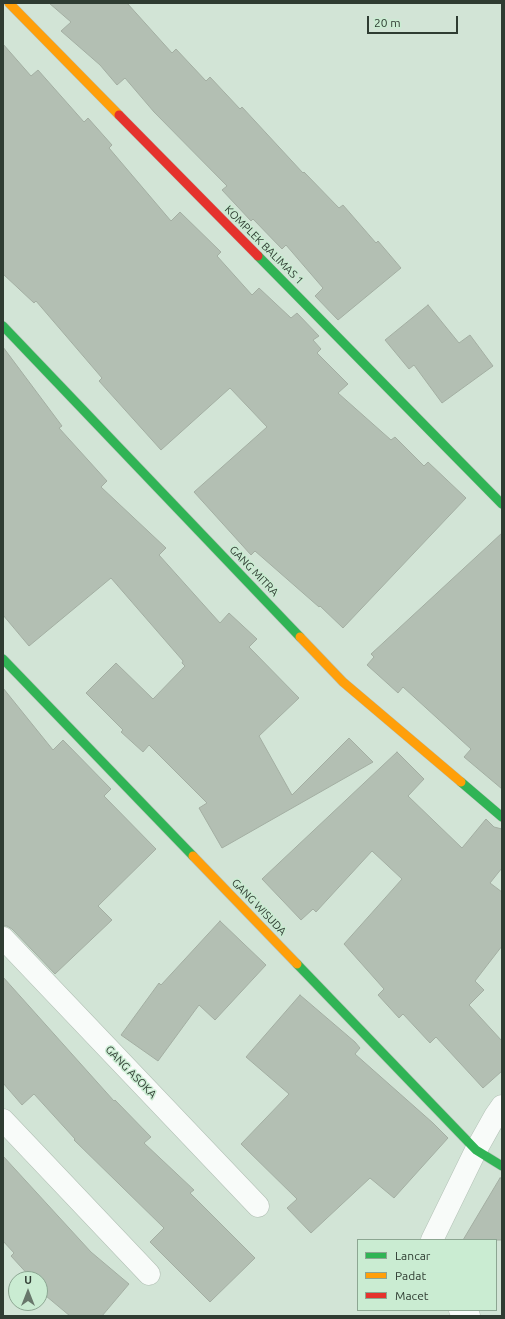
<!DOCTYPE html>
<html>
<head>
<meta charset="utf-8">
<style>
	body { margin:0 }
	#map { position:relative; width:505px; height:1319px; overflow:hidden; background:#d2e4d6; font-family:Ubuntu,sans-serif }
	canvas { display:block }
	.frame { position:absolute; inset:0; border:4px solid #2f3c32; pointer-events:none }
	.legend { position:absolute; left:357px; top:1239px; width:140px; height:72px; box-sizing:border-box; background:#caecd2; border:1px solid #8ca692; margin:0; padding:5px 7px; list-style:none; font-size:12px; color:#2f3c32 }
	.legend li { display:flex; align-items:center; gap:8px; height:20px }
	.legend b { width:20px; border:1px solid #8ca692 }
	.north { position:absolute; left:8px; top:1271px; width:40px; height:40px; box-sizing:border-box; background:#caecd2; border:1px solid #8ca692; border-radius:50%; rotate:0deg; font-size:11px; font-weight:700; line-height:16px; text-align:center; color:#2f3c32 }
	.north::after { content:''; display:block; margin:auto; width:14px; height:18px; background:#68776b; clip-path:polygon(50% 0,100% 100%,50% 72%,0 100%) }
	.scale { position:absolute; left:367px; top:16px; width:91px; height:18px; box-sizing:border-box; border:2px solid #2f3c32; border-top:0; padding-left:5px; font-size:12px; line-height:14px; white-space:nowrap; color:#2f3c32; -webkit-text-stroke:3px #caecd2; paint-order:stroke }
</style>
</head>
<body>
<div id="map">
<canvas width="505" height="1319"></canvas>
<div class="frame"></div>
<ul class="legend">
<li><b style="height:5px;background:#30b455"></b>Lancar</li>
<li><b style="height:5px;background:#ff9f0a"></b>Padat</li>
<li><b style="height:5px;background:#e5322d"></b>Macet</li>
</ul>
<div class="north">U</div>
<div class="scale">20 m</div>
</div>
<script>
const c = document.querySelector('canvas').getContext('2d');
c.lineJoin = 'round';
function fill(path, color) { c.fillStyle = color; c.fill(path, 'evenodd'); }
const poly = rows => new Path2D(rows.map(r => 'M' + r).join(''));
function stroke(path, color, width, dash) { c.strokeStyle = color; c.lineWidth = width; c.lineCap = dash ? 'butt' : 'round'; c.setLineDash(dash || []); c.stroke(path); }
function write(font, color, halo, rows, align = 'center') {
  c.font = font + ' Ubuntu,sans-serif'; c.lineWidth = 3; c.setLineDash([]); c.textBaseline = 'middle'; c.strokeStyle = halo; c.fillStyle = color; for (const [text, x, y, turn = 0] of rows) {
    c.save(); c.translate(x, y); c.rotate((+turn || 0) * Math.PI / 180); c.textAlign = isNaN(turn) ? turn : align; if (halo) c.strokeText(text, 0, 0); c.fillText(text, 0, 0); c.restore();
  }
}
const building = poly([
	[49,3,127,3,172,53,176,49,206,81,210,77,240,109,242,107,303,173,304,172,339,208,343,205,376,243,378,241,401,268,338,320,315,296,323,288,286,245,282,249,253,219,251,221,222,190,227,186,154,112,125,78,117,85,100,65,61,31,71,22,49,3],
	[3,44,31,76,38,70,84,122,88,118,112,145,109,148,171,221,180,212,221,252,217,256,252,295,259,288,291,318,297,313,319,336,313,340,321,349,317,353,348,384,338,393,391,440,395,437,424,466,428,462,466,498,343,628,320,606,319,607,255,551,251,555,194,492,267,427,230,388,161,450,99,381,102,378,36,301,34,303,3,274,3,44],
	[428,305,459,343,470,335,493,366,442,403,414,365,409,369,385,340,428,305],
	[3,347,62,426,59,428,107,481,101,487,166,548,159,555,220,623,229,613,257,639,249,647,299,698,259,736,292,795,349,738,373,762,222,848,199,808,207,803,149,745,143,752,121,732,123,730,86,693,116,663,153,699,185,666,182,663,183,661,111,578,29,646,3,615,3,347],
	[502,533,502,789,464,757,471,749,403,687,398,693,367,665,374,657,371,654,502,533],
	[3,688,53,750,63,740,111,789,104,796,156,849,98,906,112,920,55,974,12,929,7,926,3,926,3,688],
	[397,752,424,779,408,796,462,848,486,819,494,827,502,829,502,868,490,883,502,892,502,946,475,981,484,990,469,1005,502,1041,502,1071,483,1088,436,1037,430,1043,403,1014,399,1018,378,995,384,989,344,944,402,879,372,851,316,912,313,909,301,920,262,879,397,752],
	[220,921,266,965,215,1020,199,1005,158,1061,121,1035,159,983,161,985,220,921],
	[3,977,114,1101,115,1100,151,1137,144,1143,194,1190,190,1193,255,1258,210,1302,150,1242,164,1228,74,1140,75,1139,34,1094,22,1105,3,1083,3,977],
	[300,995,355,1042,360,1048,355,1054,433,1123,448,1138,394,1198,370,1178,311,1233,287,1208,297,1199,241,1144,289,1094,246,1057,300,995],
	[3,1156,91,1252,129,1284,102,1316,70,1316,40,1291,40,1279,32,1279,11,1256,14,1253,3,1241,3,1156],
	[500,1178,502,1178,502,1240,463,1240,500,1178]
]);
fill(building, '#b3bfb3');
stroke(building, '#a3aea2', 1);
const street = poly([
	[3,938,258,1206],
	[3,1120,149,1274],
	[432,1240,476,1150,495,1116,502,1106],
	[460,1310,469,1316]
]);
const fast = poly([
	[258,256,502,504],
	[3,326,300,637],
	[3,659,193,856],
	[461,782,502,817],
	[297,964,476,1150,502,1166]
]);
const slow = poly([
	[9,3,119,115],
	[300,637,343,682,461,782],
	[193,856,297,964]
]);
const jam = poly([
	[119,115,258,256]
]);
stroke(street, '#b2c0b5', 23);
stroke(fast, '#b2c0b5', 10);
stroke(slow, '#b2c0b5', 10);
stroke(jam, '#b2c0b5', 10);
stroke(street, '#f8fbf9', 22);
stroke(fast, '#30b455', 9);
stroke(slow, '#ff9f0a', 9);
stroke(jam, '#e5322d', 9);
write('11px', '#2f3c32', '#caecd2', [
	["KOMPLEK BALIMAS 1",264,245,45],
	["GANG MITRA",254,571,46],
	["GANG WISUDA",259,907,46],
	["GANG ASOKA",131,1072,46]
]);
</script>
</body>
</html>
